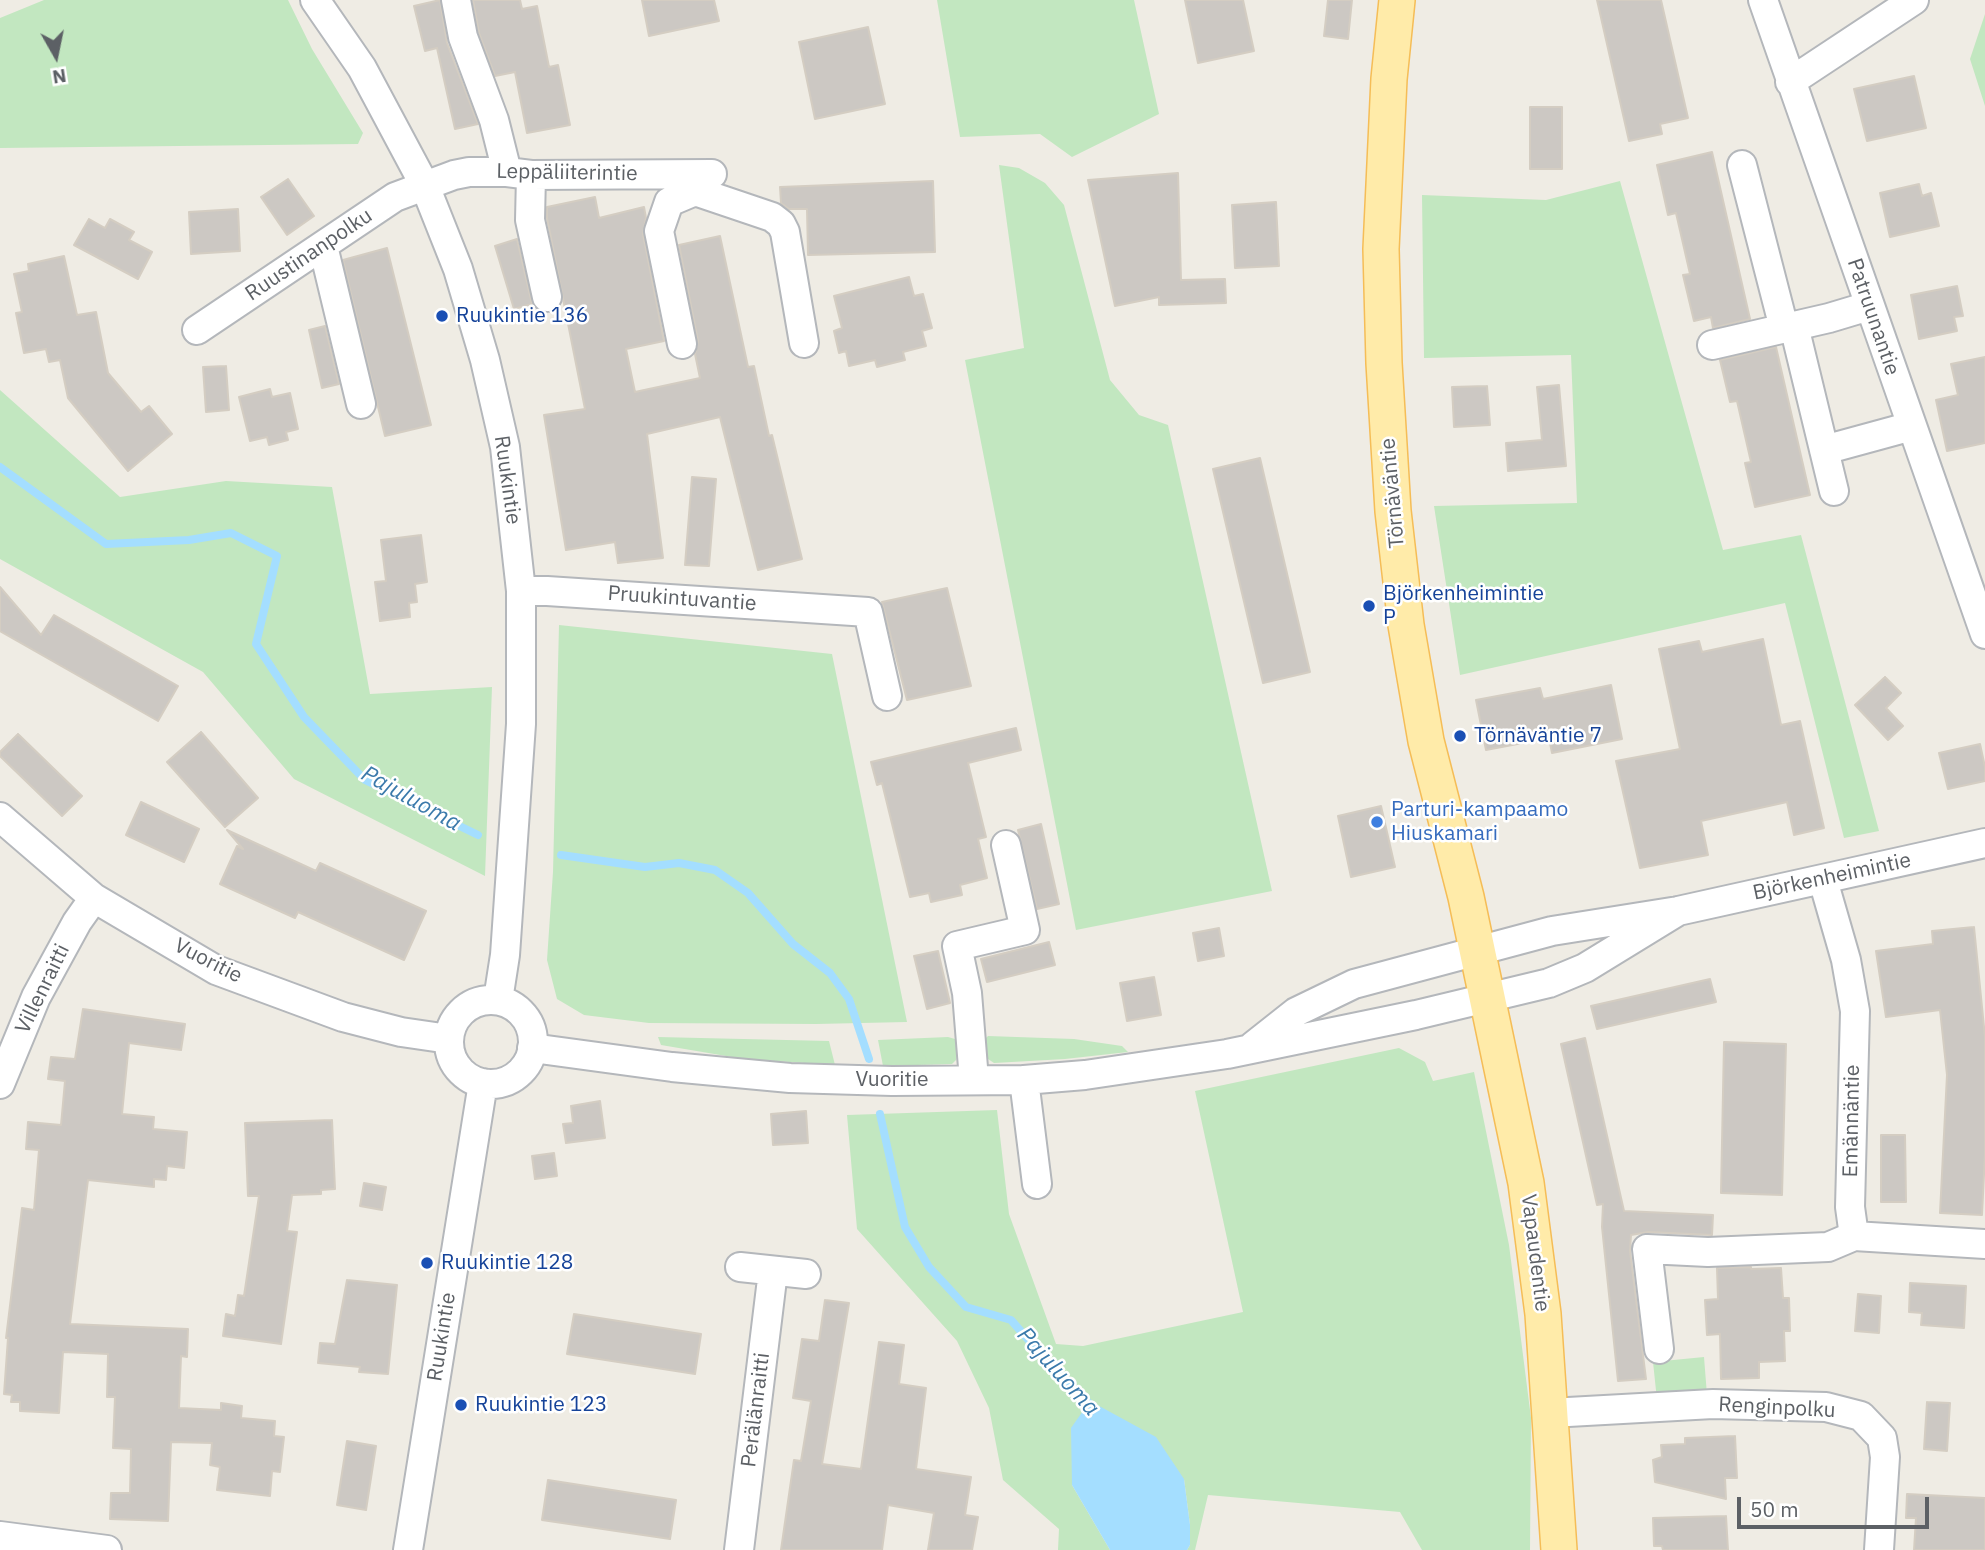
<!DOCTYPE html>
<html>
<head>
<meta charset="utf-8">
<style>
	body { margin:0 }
	#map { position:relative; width:1985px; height:1550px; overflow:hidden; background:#efece4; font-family:"IBM Plex Sans",sans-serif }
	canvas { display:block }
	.north { position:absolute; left:21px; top:21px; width:70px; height:70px; -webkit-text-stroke:5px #fff; paint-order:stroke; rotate:171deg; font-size:19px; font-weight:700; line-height:28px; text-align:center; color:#5c6065 }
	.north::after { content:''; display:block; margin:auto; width:24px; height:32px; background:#5c6065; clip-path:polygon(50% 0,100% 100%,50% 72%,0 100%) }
	.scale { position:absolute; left:1737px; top:1497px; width:192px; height:32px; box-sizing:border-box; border:4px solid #5c6065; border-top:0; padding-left:9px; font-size:21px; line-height:24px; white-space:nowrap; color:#5c6065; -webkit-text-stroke:5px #fff; paint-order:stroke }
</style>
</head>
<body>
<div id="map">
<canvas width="1985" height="1550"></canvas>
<div class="north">N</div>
<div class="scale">50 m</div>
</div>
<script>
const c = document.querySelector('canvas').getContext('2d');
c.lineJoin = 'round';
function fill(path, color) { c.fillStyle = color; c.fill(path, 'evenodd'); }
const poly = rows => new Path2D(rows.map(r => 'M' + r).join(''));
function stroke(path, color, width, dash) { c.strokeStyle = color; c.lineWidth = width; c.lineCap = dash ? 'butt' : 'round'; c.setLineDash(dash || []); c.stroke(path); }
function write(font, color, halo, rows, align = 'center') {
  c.font = font + ' "IBM Plex Sans",sans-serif'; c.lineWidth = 5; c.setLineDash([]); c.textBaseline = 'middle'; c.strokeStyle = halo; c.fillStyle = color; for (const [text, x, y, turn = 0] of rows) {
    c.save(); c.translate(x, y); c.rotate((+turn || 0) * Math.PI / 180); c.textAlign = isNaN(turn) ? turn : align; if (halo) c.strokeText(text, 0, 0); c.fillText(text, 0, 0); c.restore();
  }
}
fill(poly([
	[44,0,288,0,312,49,363,133,358,144,0,148,0,18],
	[937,0,1134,0,1159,114,1072,157,1040,134,960,137],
	[1985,14,1985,106,1970,59],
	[999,165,1019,168,1045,183,1064,205,1110,380,1139,415,1168,425,1272,891,1076,930,965,360,1024,348],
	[1620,181,1723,550,1801,535,1879,831,1844,838,1785,603,1460,675,1434,506,1577,503,1571,355,1424,358,1422,195,1546,200],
	[0,390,120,497,226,481,332,487,370,694,492,687,485,876,294,779,203,672,0,559],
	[559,625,832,654,907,1022,816,1024,649,1023,584,1015,557,999,547,960,553,872],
	[988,1036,1074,1039,1122,1046,1128,1052,1065,1059,994,1063,988,1059,984,1040],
	[658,1037,829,1041,835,1065,744,1059,661,1045],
	[948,1037,955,1039,958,1048,956,1060,952,1064,883,1066,878,1040],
	[1399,1048,1425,1062,1433,1081,1474,1072,1509,1245,1531,1418,1530,1550,1422,1550,1400,1512,1208,1495,1195,1550,1187,1550,1190,1545,1190,1525,1184,1479,1072,1485,1110,1550,1058,1550,1059,1529,1003,1480,989,1408,957,1341,857,1229,847,1115,997,1110,1009,1214,1056,1344,1083,1346,1243,1312,1195,1091],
	[1704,1357,1707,1395,1657,1400,1653,1362]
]), '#c2e7c0');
fill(poly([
	[1090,1401,1156,1437,1184,1479,1190,1525,1190,1545,1187,1550,1110,1550,1072,1485,1071,1428]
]), '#a4deff');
stroke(poly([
	[0,467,106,544,189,540,231,533,277,556,256,644,304,717,365,780,478,835],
	[561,855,645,867,679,863,715,870,748,893,793,944,830,973,849,999,869,1059],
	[880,1114,905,1227,929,1267,966,1307,1011,1320,1053,1368,1094,1408]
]), '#a4deff', 8);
const building = poly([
	[440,0,447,43,478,124,455,129,437,48,425,51,414,6,440,0],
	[473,0,520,0,522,9,537,6,549,67,558,65,570,125,527,133,515,72,495,76,479,33,473,0],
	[642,0,714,0,719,21,649,36,642,0],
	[1185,0,1243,0,1254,51,1198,63,1185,0],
	[1328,0,1352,0,1348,39,1324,36,1328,0],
	[1597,0,1661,0,1688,118,1660,124,1662,134,1629,141,1597,0],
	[868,27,885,104,815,119,799,42,868,27],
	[1914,76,1926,128,1867,141,1854,89,1914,76],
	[1530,107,1562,107,1562,169,1530,169,1530,107],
	[1712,152,1750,319,1713,328,1711,317,1694,321,1683,275,1690,274,1676,213,1668,215,1657,165,1712,152],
	[1178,173,1181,280,1225,279,1226,303,1159,305,1159,297,1115,306,1088,180,1178,173],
	[288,179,314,216,287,235,261,197,288,179],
	[933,181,935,252,808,255,807,209,789,209,781,203,780,187,933,181],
	[1919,184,1922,196,1931,193,1939,226,1890,237,1880,193,1919,184],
	[595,197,599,218,644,207,646,218,643,234,664,341,626,349,635,392,700,378,695,354,698,341,679,245,720,236,748,367,754,366,769,436,772,435,802,559,758,570,720,417,647,434,663,558,618,563,615,542,566,550,544,415,585,409,547,218,547,207,595,197],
	[1276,202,1279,266,1235,268,1232,205,1276,202],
	[238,209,240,251,191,254,189,212,238,209],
	[89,219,105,228,110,219,134,232,129,240,152,252,138,279,74,245,89,219],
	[517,239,532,304,514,309,495,246,517,239],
	[387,248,431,425,385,436,343,260,387,248],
	[64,256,77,315,96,312,108,373,141,412,149,406,172,434,128,471,68,398,60,360,49,362,46,349,24,353,16,313,22,312,14,274,29,271,28,264,64,256],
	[909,277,914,296,923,294,932,328,922,331,926,346,903,352,905,360,877,367,875,360,849,366,846,351,839,353,834,331,842,328,834,296,909,277],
	[1957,286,1963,316,1954,317,1957,331,1919,339,1911,295,1957,286],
	[325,326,339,384,322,388,309,330,325,326],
	[1776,347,1810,495,1755,507,1745,463,1751,462,1737,401,1730,402,1720,360,1776,347],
	[1985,357,1985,443,1947,451,1936,400,1958,395,1951,364,1985,357],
	[226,366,229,410,206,412,203,367,226,366],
	[1559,385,1566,466,1508,471,1506,443,1542,440,1537,387,1559,385],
	[1487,386,1490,425,1454,427,1452,387,1487,386],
	[270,389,272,397,290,393,298,429,286,432,288,440,269,445,267,437,250,441,239,397,270,389],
	[1260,458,1310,672,1263,683,1213,469,1260,458],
	[692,477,716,479,709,566,685,565,692,477],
	[421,535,427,582,415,584,417,602,409,603,410,617,380,621,375,582,386,581,381,540,421,535],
	[0,587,41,635,54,615,178,686,158,721,0,631,0,587],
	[947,588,971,686,907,700,882,602,947,588],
	[1763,639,1781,725,1800,721,1824,828,1794,835,1787,802,1701,821,1708,855,1640,868,1616,761,1680,749,1659,649,1699,641,1702,652,1763,639],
	[1885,677,1901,693,1886,708,1903,726,1888,740,1855,705,1885,677],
	[1611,685,1622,739,1552,753,1549,738,1486,750,1476,700,1540,688,1543,699,1611,685],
	[1016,728,1021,750,968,763,986,837,978,839,987,878,960,885,962,895,931,902,929,893,910,897,882,783,877,785,871,762,1016,728],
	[201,732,258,798,225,827,167,762,201,732],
	[18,734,82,796,62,816,0,756,0,752,18,734],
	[1980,744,1985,767,1985,781,1948,789,1939,753,1980,744],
	[141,802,199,829,184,862,126,835,141,802],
	[1381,806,1395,867,1351,877,1338,816,1381,806],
	[1041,824,1059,904,1037,909,1018,830,1041,824],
	[227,830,316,871,320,863,426,911,404,960,298,912,295,918,220,884,237,846,243,849,227,830],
	[1974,927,1985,1037,1985,1154,1982,1215,1940,1213,1947,1075,1940,1010,1886,1017,1876,951,1933,944,1932,931,1974,927],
	[1219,928,1224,956,1198,961,1193,933,1219,928],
	[1049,942,1055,965,987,982,981,959,1049,942],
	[938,951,950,1003,927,1009,914,956,938,951],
	[1154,977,1161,1015,1127,1021,1120,983,1154,977],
	[1710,979,1716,1002,1597,1029,1591,1006,1710,979],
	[83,1009,185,1024,181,1050,129,1043,122,1114,154,1117,153,1129,187,1132,184,1168,167,1166,166,1180,154,1179,154,1187,88,1180,70,1324,188,1329,187,1357,181,1356,179,1408,221,1410,221,1403,242,1406,241,1418,275,1421,274,1436,284,1437,280,1472,272,1471,270,1496,217,1490,220,1467,210,1465,212,1443,171,1442,168,1521,110,1519,111,1493,130,1493,131,1449,113,1448,115,1397,107,1397,108,1354,63,1352,59,1413,20,1411,20,1402,11,1402,12,1395,4,1394,8,1338,6,1338,22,1208,34,1210,39,1150,26,1149,28,1122,61,1125,65,1081,48,1079,51,1057,75,1059,83,1009],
	[1585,1038,1624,1211,1713,1215,1712,1235,1648,1232,1631,1235,1630,1251,1646,1379,1618,1381,1602,1227,1603,1204,1597,1205,1561,1044,1585,1038],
	[1724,1042,1786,1044,1782,1195,1721,1193,1724,1042],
	[600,1101,605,1138,566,1143,563,1124,573,1123,571,1106,600,1101],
	[806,1111,808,1143,773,1145,771,1114,806,1111],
	[332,1120,335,1189,321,1190,321,1194,292,1195,287,1231,297,1232,281,1344,223,1336,226,1314,235,1316,238,1295,244,1296,259,1196,248,1196,245,1123,332,1120],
	[1881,1135,1905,1135,1906,1202,1881,1202,1881,1135],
	[554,1153,557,1176,535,1179,532,1156,554,1153],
	[364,1183,386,1187,382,1210,360,1206,364,1183],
	[1751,1267,1751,1269,1781,1268,1783,1298,1789,1298,1790,1331,1784,1331,1785,1361,1759,1362,1759,1378,1721,1379,1720,1334,1707,1335,1705,1300,1718,1299,1717,1268,1751,1267],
	[347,1280,397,1285,388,1374,359,1372,360,1367,318,1363,320,1343,335,1344,347,1280],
	[1910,1283,1966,1286,1964,1328,1921,1325,1922,1313,1909,1312,1910,1283],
	[1858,1294,1881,1296,1879,1333,1855,1331,1858,1294],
	[825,1300,849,1303,822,1464,861,1469,879,1342,904,1345,899,1384,926,1388,916,1469,971,1477,965,1515,978,1517,972,1550,928,1550,934,1513,888,1505,882,1550,781,1550,794,1460,801,1461,811,1401,793,1398,802,1339,819,1341,825,1300],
	[574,1314,701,1334,695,1374,567,1354,574,1314],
	[1927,1402,1950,1403,1947,1451,1924,1449,1927,1402],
	[1735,1436,1737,1478,1725,1478,1726,1499,1655,1482,1653,1460,1662,1457,1661,1445,1685,1444,1685,1438,1735,1436],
	[347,1441,376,1446,366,1510,337,1505,347,1441],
	[548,1480,676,1500,670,1539,542,1520,548,1480],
	[1907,1494,1985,1498,1985,1550,1914,1550,1916,1518,1906,1518,1907,1494],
	[1726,1516,1728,1550,1663,1550,1662,1546,1654,1546,1653,1518,1726,1516]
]);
fill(building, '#ccc8c3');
stroke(building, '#d4cdc2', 2);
const minor = poly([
	[315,0,362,68,425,186,458,269,485,360,505,447,521,591,521,724,505,955,498,1000],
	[456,0,463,37,494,120,507,172],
	[1763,0,1985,634],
	[1790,82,1914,0],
	[1742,165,1784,328],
	[531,175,530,220,547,297],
	[323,246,361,404],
	[1794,326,1834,491],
	[197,330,395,197,454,175,469,172,507,172,531,175,712,174],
	[682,344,659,231,669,202,695,191,772,217,781,224,785,232,804,343],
	[1712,345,1829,318,1869,306],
	[1824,450,1912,426],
	[521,591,547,591,868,612,887,696],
	[0,817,94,898,216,970,343,1017,401,1032,449,1039],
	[1823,880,1846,960,1855,1011,1850,1207,1854,1236,1985,1244],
	'449 1042a42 42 0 1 1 84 0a42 42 0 1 1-84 0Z',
	[1253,1046,1296,1012,1354,984,1552,931,1678,911,1985,843],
	[532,1048,672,1067,790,1078,892,1081,1024,1080,1085,1075,1227,1054,1416,1015,1549,983,1585,968,1678,911],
	[974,1080,967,993,957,946,1025,930,1006,845],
	[1024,1080,1037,1184],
	[0,1084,36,997,77,922,94,898],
	[740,1267,806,1274],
	[1659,1349,1647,1249,1708,1252,1828,1247,1854,1236],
	[1550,1413,1713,1404,1826,1407,1861,1416,1882,1438,1885,1457,1879,1550],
	[0,1536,107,1550],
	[408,1550,483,1083],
	[739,1550,773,1271]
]);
const major = poly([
	[1397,0,1389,79,1381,249,1384,363,1393,511,1406,625,1426,741,1466,897,1526,1183,1543,1314,1559,1550]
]);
stroke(minor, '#b4b7bb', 32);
stroke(major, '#f5bd57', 38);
stroke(minor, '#fff', 28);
stroke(major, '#ffeba9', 35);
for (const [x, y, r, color] of [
	[442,316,7,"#1a4fb4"],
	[1369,606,7,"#1a4fb4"],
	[1460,736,7,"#1a4fb4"],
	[1377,822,7,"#3f7fe0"],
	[427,1263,7,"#1a4fb4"],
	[461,1405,7,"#1a4fb4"]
]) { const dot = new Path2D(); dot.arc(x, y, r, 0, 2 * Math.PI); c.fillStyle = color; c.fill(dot); stroke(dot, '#fff', 2.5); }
write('21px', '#5c6065', '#fff', [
	["Leppäliiterintie",567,173,1],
	["Ruustinanpolku",309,255,-34],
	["Patruunantie",1873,317,71],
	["Ruukintie",507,480,82],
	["Törnäväntie",1393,493,-95],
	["Pruukintuvantie",682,599,4],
	["Björkenheimintie",1832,877,-12],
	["Vuoritie",208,961,27],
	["Villenraitti",43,989,-64],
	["Vuoritie",892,1080],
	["Emännäntie",1852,1121,-89],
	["Vapaudentie",1535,1253,83],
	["Ruukintie",442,1337,-81],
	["Renginpolku",1777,1408,3],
	["Perälänraitti",756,1410,-83]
]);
write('21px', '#164399', '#fff', [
	["Ruukintie 136",456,316],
	["Björkenheimintie",1383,594],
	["P",1383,618],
	["Törnäväntie 7",1474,736],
	["Ruukintie 128",441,1263],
	["Ruukintie 123",475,1405]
], 'left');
write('21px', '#366cbe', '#fff', [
	["Parturi-kampaamo",1391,810],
	["Hiuskamari",1391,834]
], 'left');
write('italic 23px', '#3b7aab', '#fff', [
	["Pajuluoma",411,799,29],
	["Pajuluoma",1058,1372,48]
]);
</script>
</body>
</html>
